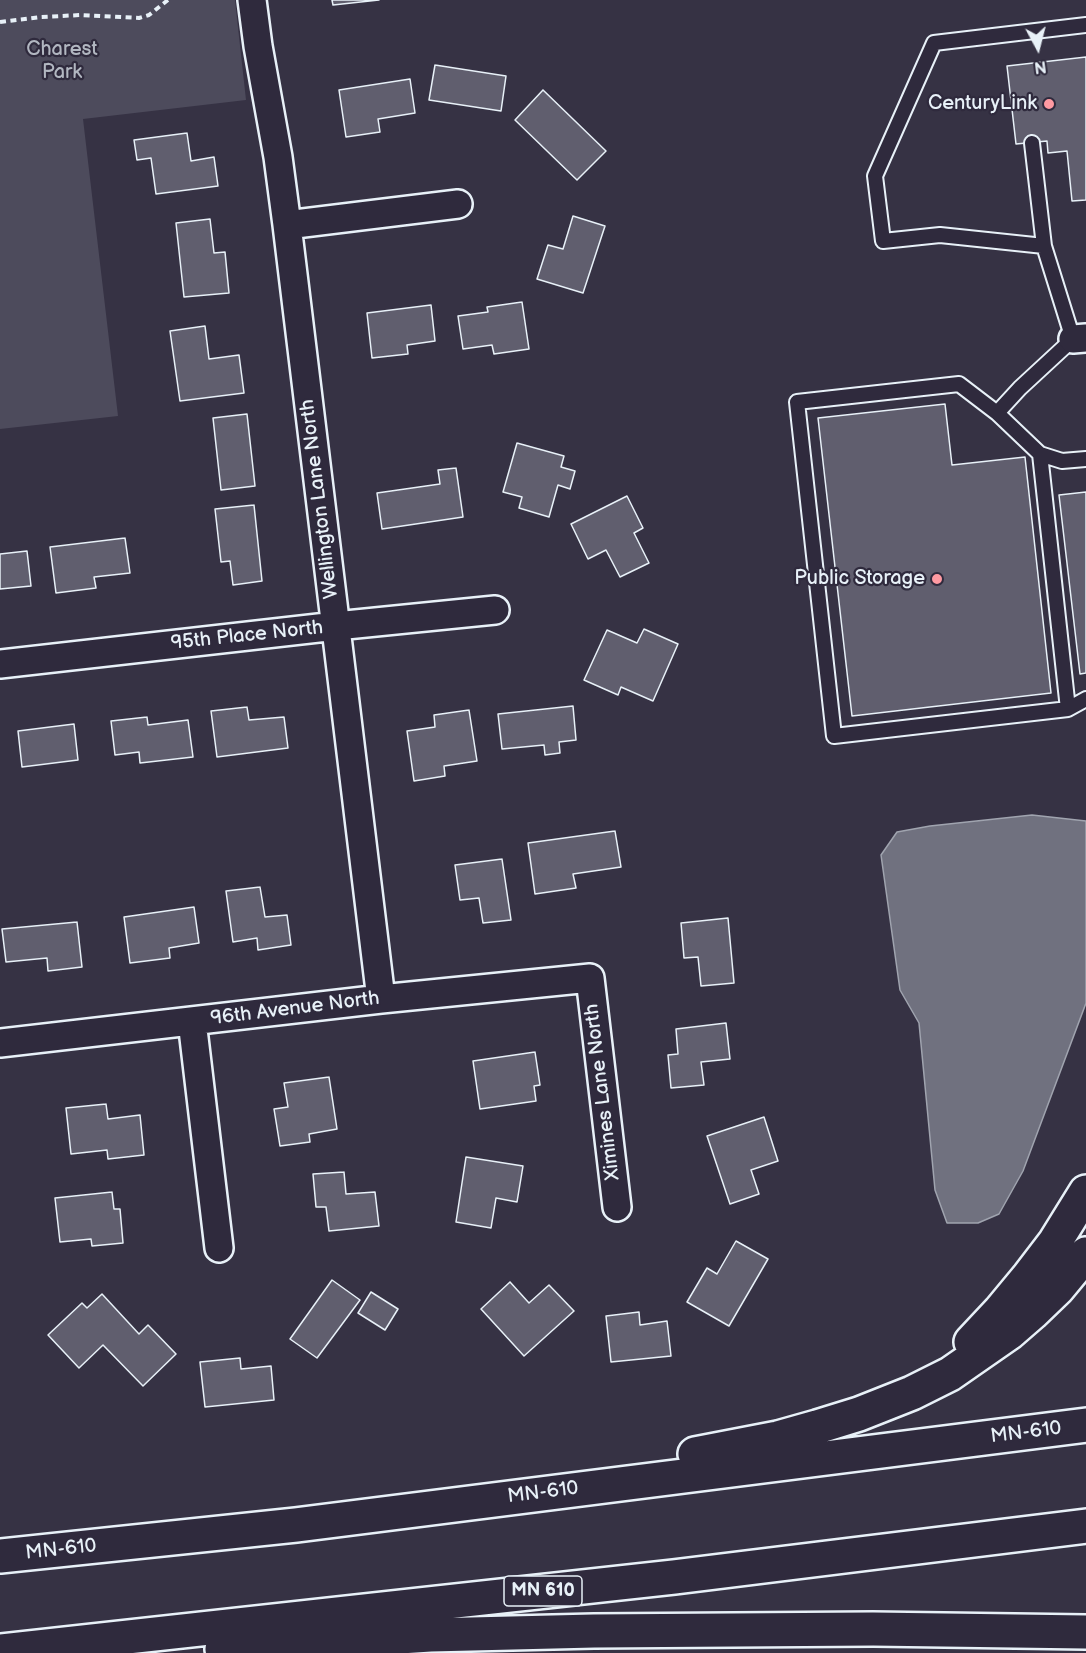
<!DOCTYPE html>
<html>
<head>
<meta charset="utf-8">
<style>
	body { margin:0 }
	#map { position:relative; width:1086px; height:1653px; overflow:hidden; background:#363244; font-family:"Balsamiq Sans",sans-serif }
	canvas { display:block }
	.north { position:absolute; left:1008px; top:18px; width:60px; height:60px; -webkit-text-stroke:4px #2f2a3d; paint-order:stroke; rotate:173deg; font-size:16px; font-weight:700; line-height:24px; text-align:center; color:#e8f1f8 }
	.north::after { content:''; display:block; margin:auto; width:21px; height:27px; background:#e8f1f8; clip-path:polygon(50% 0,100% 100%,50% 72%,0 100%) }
</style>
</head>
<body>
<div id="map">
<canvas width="1086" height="1653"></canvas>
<div class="north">N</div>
</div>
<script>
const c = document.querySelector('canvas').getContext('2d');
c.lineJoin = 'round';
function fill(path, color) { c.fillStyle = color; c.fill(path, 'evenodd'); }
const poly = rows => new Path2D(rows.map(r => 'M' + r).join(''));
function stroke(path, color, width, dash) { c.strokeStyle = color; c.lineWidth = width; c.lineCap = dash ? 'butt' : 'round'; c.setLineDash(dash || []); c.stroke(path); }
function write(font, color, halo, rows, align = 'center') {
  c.font = font + ' "Balsamiq Sans",sans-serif'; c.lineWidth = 4.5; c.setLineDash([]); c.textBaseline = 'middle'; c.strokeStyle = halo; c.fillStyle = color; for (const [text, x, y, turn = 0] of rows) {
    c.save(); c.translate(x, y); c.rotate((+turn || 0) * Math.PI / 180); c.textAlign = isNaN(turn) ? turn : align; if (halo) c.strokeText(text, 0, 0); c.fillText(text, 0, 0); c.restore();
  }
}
fill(poly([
	[0,0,235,0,246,100,83,119,118,416,0,429]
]), '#4d4b5c');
const water = poly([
	[1032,815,1086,821,1086,1003,1023,1171,999,1214,978,1223,947,1223,935,1190,919,1023,900,990,881,855,897,832,930,826,1032,815]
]);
fill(water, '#70717f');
stroke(water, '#a0a4af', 1.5);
const building = poly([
	[332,0,379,0,333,5,332,0],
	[1086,57,1086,200,1072,201,1067,151,1048,153,1047,141,1016,144,1007,66,1086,57],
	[435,65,506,76,501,111,429,100,435,65],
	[410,79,415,113,378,119,380,132,346,137,339,90,410,79],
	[543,90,606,151,577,180,515,120,543,90],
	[187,133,191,161,214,157,218,186,156,194,151,158,137,160,134,140,187,133],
	[573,216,605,226,583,293,537,279,548,245,563,249,573,216],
	[210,219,214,253,225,252,229,293,184,297,176,223,210,219],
	[522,302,529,349,494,354,492,345,463,349,458,316,488,312,487,307,522,302],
	[431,305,435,341,407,345,408,354,372,358,367,313,431,305],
	[205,326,209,359,239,355,244,393,180,401,170,331,205,326],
	[945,404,952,465,1025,457,1051,693,852,716,818,418,945,404],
	[247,414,255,486,221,490,213,418,247,414],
	[517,443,564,456,561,467,575,471,570,489,558,485,549,517,519,508,522,497,503,492,517,443],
	[456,468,463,517,382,529,377,493,440,484,438,470,456,468],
	[1086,492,1086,673,1080,674,1059,495,1086,492],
	[627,496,643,528,634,533,649,563,620,577,606,550,588,559,571,524,627,496],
	[254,505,262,581,233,585,230,561,221,562,215,509,254,505],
	[125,538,130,573,94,577,96,588,56,593,50,547,125,538],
	[27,551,31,586,0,589,0,554,27,551],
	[644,629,678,644,653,701,621,687,618,695,584,680,607,630,637,643,644,629],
	[573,706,576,740,559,742,560,753,545,755,544,745,502,749,498,714,573,706],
	[247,707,249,720,284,717,288,748,217,757,211,711,247,707],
	[469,710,477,761,444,766,445,776,414,781,407,731,435,727,434,715,469,710],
	[147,717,148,725,188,720,193,757,140,763,139,752,115,755,111,721,147,717],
	[74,724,78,760,22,767,18,731,74,724],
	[615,831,621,867,573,874,576,888,535,894,528,843,615,831],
	[502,859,511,920,483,923,479,898,460,900,455,865,502,859],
	[260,887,265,917,287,915,291,945,258,950,257,938,233,942,226,891,260,887],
	[194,907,199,943,169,948,170,958,130,963,124,917,194,907],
	[728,918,734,983,701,986,698,957,684,958,681,923,728,918],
	[77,922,82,967,48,971,47,958,6,962,2,929,77,922],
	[726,1023,730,1059,701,1062,704,1085,671,1088,668,1055,678,1054,676,1029,726,1023],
	[535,1052,540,1085,534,1086,536,1101,480,1109,473,1061,535,1052],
	[329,1077,337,1129,309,1134,310,1142,280,1146,274,1109,288,1107,284,1083,329,1077],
	[106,1104,108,1119,140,1115,144,1155,108,1159,107,1150,71,1154,66,1108,106,1104],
	[764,1117,778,1161,751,1170,759,1194,730,1204,707,1136,764,1117],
	[466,1157,523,1166,517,1202,496,1198,491,1228,456,1222,466,1157],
	[344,1172,346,1194,375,1192,379,1226,329,1231,326,1207,316,1207,313,1174,344,1172],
	[112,1192,114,1209,120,1209,123,1243,92,1246,91,1239,60,1242,55,1198,112,1192],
	[736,1241,768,1259,729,1326,687,1302,707,1268,717,1274,736,1241],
	[332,1280,360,1300,317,1358,290,1339,332,1280],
	[510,1282,529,1303,549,1285,574,1311,524,1356,481,1309,510,1282],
	[371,1292,398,1309,385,1330,358,1313,371,1292],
	[102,1294,139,1334,148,1325,176,1354,143,1386,103,1345,79,1368,48,1335,82,1303,87,1308,102,1294],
	[639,1312,640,1325,667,1321,671,1356,611,1362,606,1316,639,1312],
	[240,1358,241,1369,271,1366,274,1400,205,1407,200,1362,240,1358]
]);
fill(building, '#605e6e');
stroke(building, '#e8f1f8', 1.5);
const service = poly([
	[1032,143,1044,246,1073,339,1020,388,997,413,959,384,797,402,834,736,1068,709,1040,454],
	[1044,246,940,235,883,241,875,176,934,43,1086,25],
	[997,413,1040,454,1062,461,1086,459],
	[1068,709,1086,699]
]);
const minor = poly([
	[252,0,258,46,278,157,287,225,381,999],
	[287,225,458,204],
	[1073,339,1086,338],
	[0,664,336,626,495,610],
	[192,1021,219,1248],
	[0,1043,381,999,590,978,617,1207]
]);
const motorway = poly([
	[971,1342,1000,1311,1029,1276,1055,1242,1086,1192],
	[695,1454,778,1438,817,1427,859,1414,912,1393,950,1374,1009,1333,1032,1313,1058,1288,1086,1254],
	[0,1556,296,1525,1086,1425],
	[222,1649,430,1635,594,1631,873,1629,1086,1632],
	[0,1651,674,1577,1086,1526]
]);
stroke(service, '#e8f1f8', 18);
stroke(minor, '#e8f1f8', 32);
stroke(motorway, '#e8f1f8', 38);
stroke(poly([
	[0,22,41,17,81,15,139,18,149,15,168,0]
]), '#e8f1f8', 4, [6, 4.5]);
stroke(service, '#2f2a3d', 14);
stroke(minor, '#2f2a3d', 27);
stroke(motorway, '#2f2a3d', 33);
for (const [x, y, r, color] of [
	[1049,104,6,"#ff9aa2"],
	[937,579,6,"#ff9aa2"]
]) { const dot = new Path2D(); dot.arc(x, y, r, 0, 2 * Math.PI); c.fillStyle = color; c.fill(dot); stroke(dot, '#2f2a3d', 2); }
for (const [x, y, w] of [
	[543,1591,78]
]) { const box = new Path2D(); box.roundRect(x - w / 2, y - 15, w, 30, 4.5); c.fillStyle = '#2f2a3d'; c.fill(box); stroke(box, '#e8f1f8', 1.5); }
write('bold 18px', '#e8f1f8', null, [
	["MN 610",543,1591]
]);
write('20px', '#b2b7c1', '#2f2a3d', [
	["Charest",62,50],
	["Park",62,73]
]);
write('20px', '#e8f1f8', '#2f2a3d', [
	["CenturyLink",1037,104],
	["Public Storage",925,579]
], 'right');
write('20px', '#e8f1f8', '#2f2a3d', [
	["Wellington Lane North",320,499,-97],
	["95th Place North",247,636,-6],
	["96th Avenue North",295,1009,-7],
	["Ximines Lane North",603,1092,-97],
	["MN-610",1026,1433,-7],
	["MN-610",543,1493,-7],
	["MN-610",61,1550,-6]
]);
</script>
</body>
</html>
